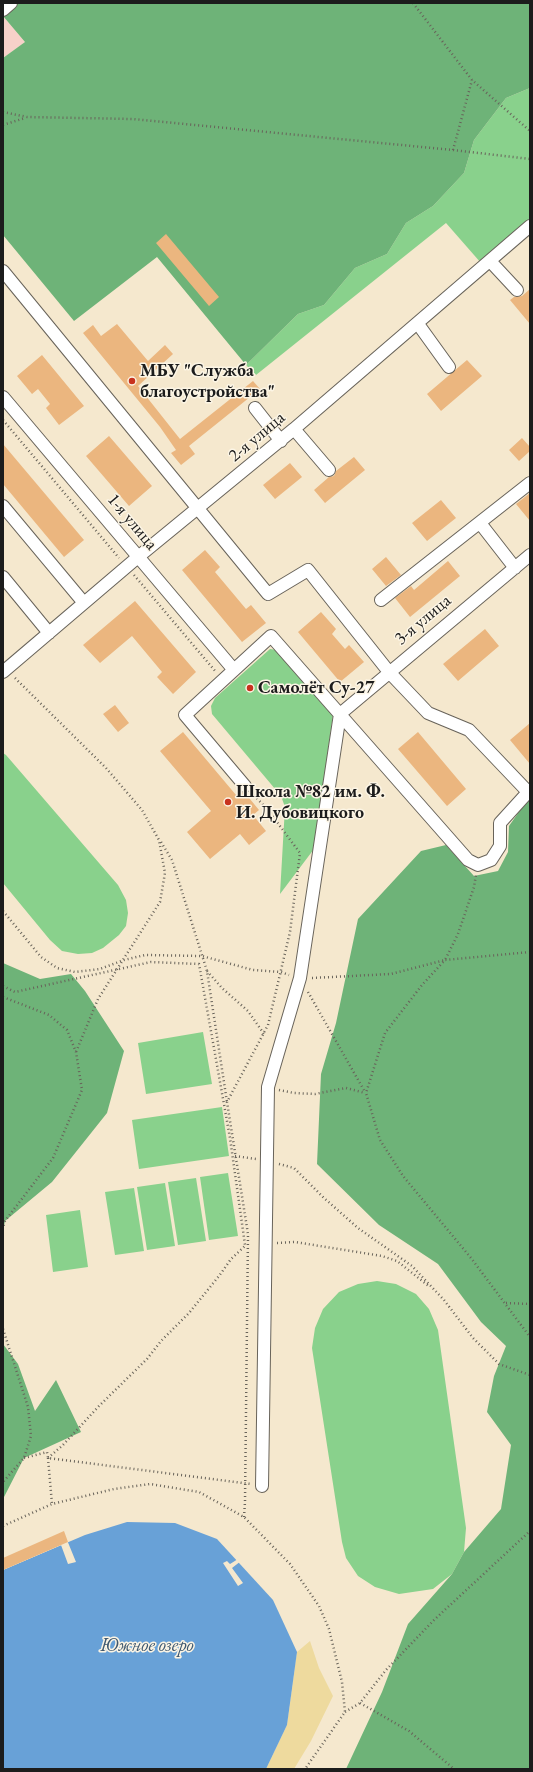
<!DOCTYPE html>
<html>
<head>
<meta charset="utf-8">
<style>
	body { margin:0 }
	#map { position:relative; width:533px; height:1772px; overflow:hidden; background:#f5e8ce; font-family:"EB Garamond",serif }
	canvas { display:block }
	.frame { position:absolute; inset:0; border:4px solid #1c1c1c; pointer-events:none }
</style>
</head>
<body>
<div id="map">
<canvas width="533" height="1772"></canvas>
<div class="frame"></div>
</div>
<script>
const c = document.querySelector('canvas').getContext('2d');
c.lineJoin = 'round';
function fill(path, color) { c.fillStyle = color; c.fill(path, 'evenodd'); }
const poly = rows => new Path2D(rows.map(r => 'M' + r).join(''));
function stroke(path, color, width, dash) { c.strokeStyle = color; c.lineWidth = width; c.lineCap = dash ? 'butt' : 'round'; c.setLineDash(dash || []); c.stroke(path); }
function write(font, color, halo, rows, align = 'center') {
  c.font = font + ' "EB Garamond",serif'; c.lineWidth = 3; c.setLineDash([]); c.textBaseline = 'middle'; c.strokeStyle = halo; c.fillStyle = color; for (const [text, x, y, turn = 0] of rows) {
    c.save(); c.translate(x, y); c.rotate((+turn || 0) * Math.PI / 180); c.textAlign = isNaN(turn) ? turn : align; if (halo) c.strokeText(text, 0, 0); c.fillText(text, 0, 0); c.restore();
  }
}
fill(poly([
	[3,16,25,42,3,58]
]), '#f7d1c9');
fill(poly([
	[530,88,530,225,481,263,446,223,256,375,246,365,298,314,324,305,355,268,387,254,406,223,433,206,464,173,474,140,506,98],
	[270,649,277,650,333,715,314,849,280,894,285,807,281,796,212,714,211,706,215,698],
	[3,753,6,755,118,885,126,900,128,913,126,926,119,935,103,948,92,953,78,954,62,951,50,940,3,883],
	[203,1032,212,1084,146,1094,138,1043],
	[222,1107,229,1156,139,1169,132,1120],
	[228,1173,238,1236,209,1240,200,1177],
	[196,1178,206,1241,178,1245,168,1182],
	[165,1183,175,1246,147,1250,137,1187],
	[134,1188,144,1251,115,1255,105,1192],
	[80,1210,88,1267,53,1272,46,1215],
	[377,1281,396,1284,416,1294,429,1309,438,1330,466,1528,464,1552,452,1574,433,1589,399,1594,375,1587,358,1576,346,1558,342,1542,312,1348,315,1328,323,1309,339,1292,358,1284]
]), '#89d18c');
fill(poly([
	[3,3,530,3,530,88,506,98,474,140,464,173,433,206,406,223,387,254,355,268,324,305,298,314,246,365,157,257,74,321,3,235,3,58,25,42,3,16],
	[530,796,530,1769,346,1769,382,1692,408,1624,452,1574,464,1552,501,1509,511,1445,487,1412,494,1376,506,1346,481,1322,438,1264,379,1225,317,1164,321,1074,336,1023,358,919,421,851,446,845,474,876,498,871,508,852,509,826],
	[3,963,40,979,71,974,85,991,124,1051,107,1113,52,1182,5,1221,3,1231],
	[3,1344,18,1364,35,1411,56,1380,81,1432,24,1458,3,1499]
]), '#6eb378');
fill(poly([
	[310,1641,319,1668,333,1696,311,1741,294,1769,266,1769,287,1725,297,1652]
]), '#eeda9e');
fill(poly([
	[127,1522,175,1523,217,1539,273,1600,297,1652,287,1725,266,1769,3,1769,3,1570,85,1535]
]), '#68a1d7');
fill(poly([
	[67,1540,76,1562,68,1564,61,1545,3,1570,3,1568],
	[238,1559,241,1561,232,1568,243,1583,238,1586,223,1563,227,1561,230,1564]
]), '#f5e8ce');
fill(poly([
	[166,234,219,297,209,306,156,243],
	[530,289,530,324,510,300,514,297,522,296],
	[117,324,148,361,165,345,173,354,138,386,180,439,253,381,260,389,189,446,195,454,181,465,171,453,176,450,160,427,83,333,93,325,101,336],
	[42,355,84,406,59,425,46,408,50,404,38,389,32,394,17,376],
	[467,360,482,376,441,411,427,394],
	[109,436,152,486,129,506,86,456],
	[522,438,530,447,530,451,519,461,509,450],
	[3,444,84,540,64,557,3,484],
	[354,457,365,470,325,503,314,490,329,477,334,476,336,471],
	[290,463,302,477,275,499,263,485],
	[530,493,530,521,516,504],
	[441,500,456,518,427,541,412,523],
	[205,550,220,567,215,572,246,609,251,605,266,623,242,642,182,570],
	[386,557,401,575,386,586,372,569],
	[448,561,460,576,410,617,395,598,411,586,414,590],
	[135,601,196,672,173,694,157,677,162,672,132,636,100,663,83,645],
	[321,612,336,629,332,634,345,649,349,645,364,662,340,682,298,632],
	[485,629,499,646,458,681,443,664],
	[115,705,129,723,118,732,103,714],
	[530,723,530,764,510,740],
	[183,732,236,795,240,792,245,793,259,810,253,815,266,831,249,845,240,834,210,859,187,832,211,811,160,751],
	[418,732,466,789,447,806,398,749],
	[64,1531,68,1542,3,1570,3,1558]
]), '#ebb67f');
const minor = poly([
	[3,10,11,3],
	[490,261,517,290],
	[3,271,268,594,308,570,389,672,428,713,469,730,528,792],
	[418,324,449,367],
	[3,397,234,670],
	[255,408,281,441],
	[294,429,329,470],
	[3,506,84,603],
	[480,523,515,568],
	[3,577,49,633],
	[381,600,530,483],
	[3,672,138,557,294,429,530,226],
	[245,786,185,715,271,636,468,860,478,865,491,860,500,846,500,823,530,790],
	[262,1486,268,1087,300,978,340,714,530,555]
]);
stroke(minor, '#68635a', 14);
stroke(poly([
	[413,3,472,80,530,131],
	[3,112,27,117,133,119,453,150,530,159],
	[3,125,25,118],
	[453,150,472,80],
	[3,420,119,558],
	[134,575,216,672],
	[15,678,106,768,142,810,159,840,165,873,160,902,98,999,76,1052],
	[161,842,172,860,207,971,227,1102],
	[3,911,41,957,57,968,75,972,100,969,124,960,145,955,202,956,253,970,281,972,289,975],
	[530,952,445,960,422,985,385,1033,366,1093,380,1140,403,1176,471,1258,530,1337],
	[207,971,222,988,248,1011,264,1034],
	[312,978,391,974,445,960,458,934,474,887,476,875],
	[3,986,15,992,151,962,199,964,230,1138,245,1245],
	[308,992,365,1092],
	[3,997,49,1015,67,1030,76,1052,82,1090,53,1158,5,1221,3,1227],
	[279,1090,294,1093,315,1094,346,1088,365,1093],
	[235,1156,256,1159],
	[279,1164,294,1168,324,1198,358,1228,412,1266,444,1300,473,1338,499,1364,530,1375],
	[277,1243,295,1242,382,1256,397,1261,430,1287],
	[506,1303,530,1304],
	[3,1329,28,1407,31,1436,24,1458,3,1482],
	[24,1458,47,1452,48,1458,251,1484],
	[48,1458,63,1445,99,1406,147,1359,161,1341,189,1313,219,1276,231,1259,245,1246],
	[48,1458,52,1504],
	[244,1517,245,1502,248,1234,227,1102,268,1025,290,932,300,853,268,810,252,793],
	[3,1526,52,1504,114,1489,150,1484,199,1492,244,1517,290,1564,319,1606,329,1629,342,1682,345,1712,305,1769],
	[360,1703,409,1731,454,1769],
	[345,1712,360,1703,386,1670,434,1620,530,1531]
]), '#68635a', 2.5, [1, 3]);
stroke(minor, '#fff', 12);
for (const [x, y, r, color] of [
	[132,381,4,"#c8321e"],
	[250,688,4,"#c8321e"],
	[228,802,4,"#c8321e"]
]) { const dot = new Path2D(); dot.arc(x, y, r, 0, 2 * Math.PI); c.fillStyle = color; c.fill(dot); stroke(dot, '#fcf5e5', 1.5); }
write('bold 18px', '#1c1c1c', '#fcf5e5', [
	["МБУ \"Служба",140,371],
	["благоустройства\"",140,392],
	["Самолёт Су-27",258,688],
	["Школа №82 им. Ф.",236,792],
	["И. Дубовицкого",236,813]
], 'left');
write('18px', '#1c1c1c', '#fcf5e5', [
	["2-я улица",257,437,-40],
	["1-я улица",132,522,50],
	["3-я улица",423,620,-40]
]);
write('italic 19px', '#3e5870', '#fcf5e5', [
	["Южное озеро",147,1646]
]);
</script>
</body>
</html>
